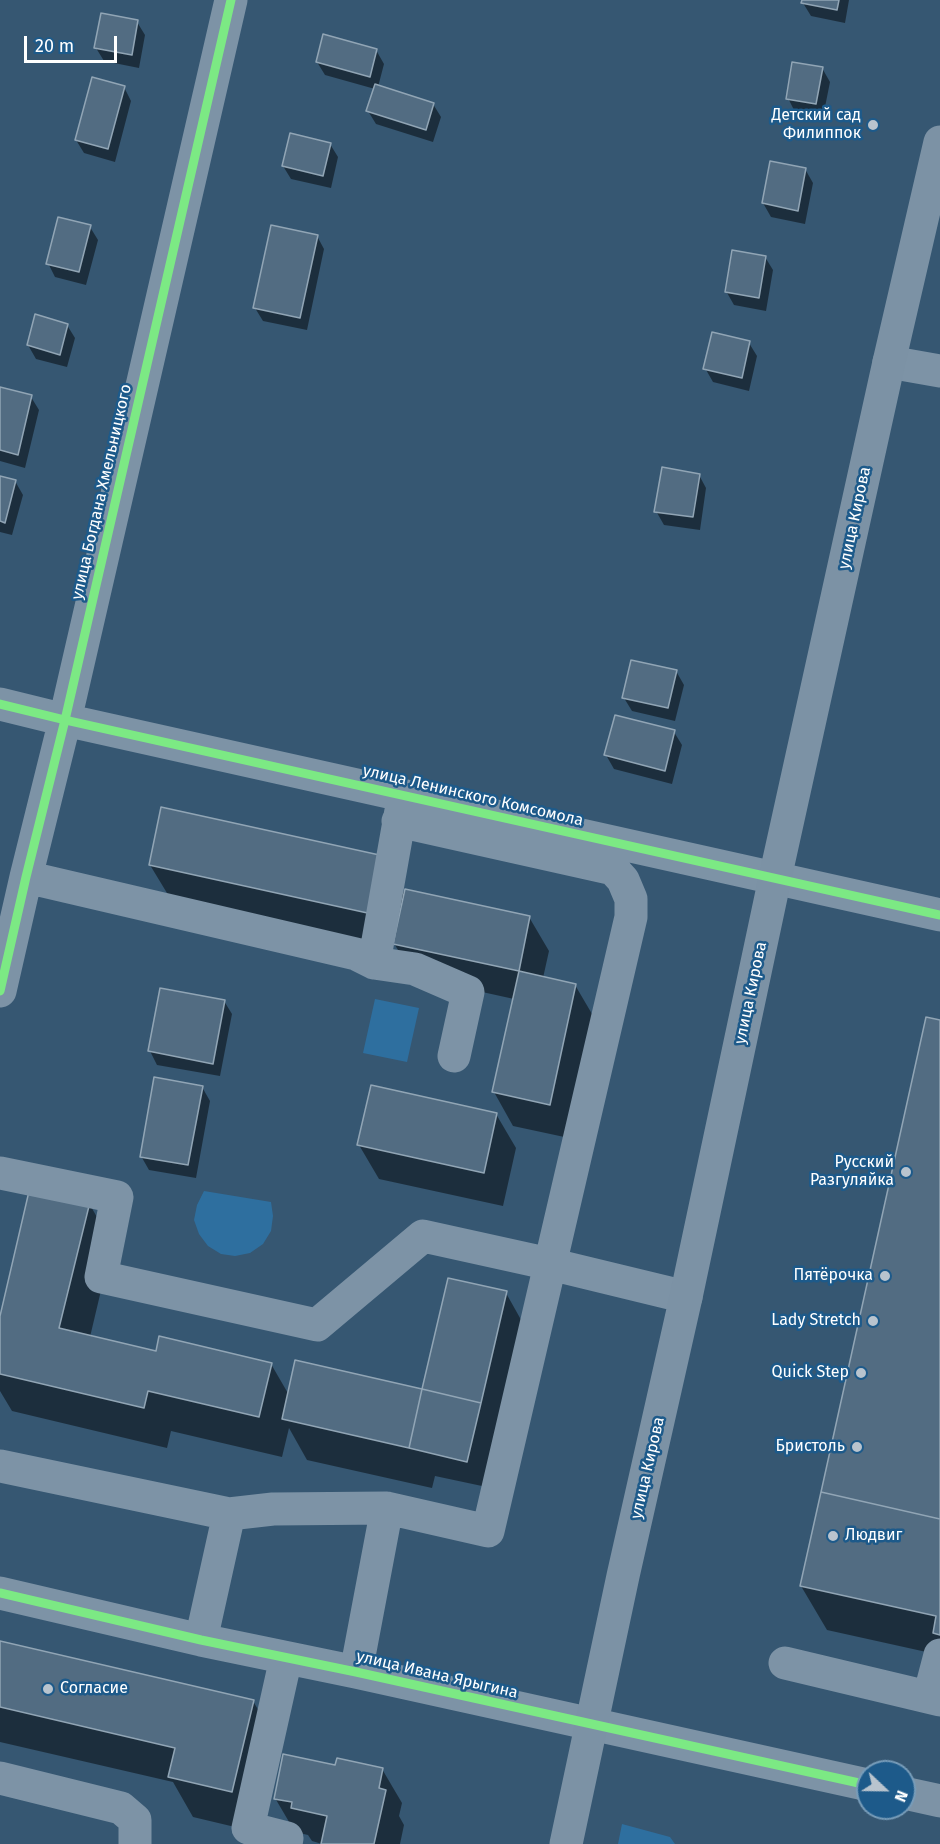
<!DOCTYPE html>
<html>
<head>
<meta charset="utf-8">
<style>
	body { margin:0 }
	#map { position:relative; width:940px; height:1844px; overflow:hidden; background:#365772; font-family:"Fira Sans",sans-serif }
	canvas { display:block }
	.north { position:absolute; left:856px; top:1760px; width:60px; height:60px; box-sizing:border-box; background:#1d5a8a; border:2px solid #779cb9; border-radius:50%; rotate:112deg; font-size:16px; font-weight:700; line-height:24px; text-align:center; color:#fff }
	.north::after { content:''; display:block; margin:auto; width:21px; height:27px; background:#b9c4ce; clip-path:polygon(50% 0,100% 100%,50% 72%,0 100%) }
	.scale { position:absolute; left:24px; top:36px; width:93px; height:27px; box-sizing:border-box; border:3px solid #fff; border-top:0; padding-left:8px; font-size:18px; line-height:21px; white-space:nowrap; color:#fff; -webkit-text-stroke:4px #1d5a8a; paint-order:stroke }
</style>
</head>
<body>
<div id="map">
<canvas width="940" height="1844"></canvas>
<div class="north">N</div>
<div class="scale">20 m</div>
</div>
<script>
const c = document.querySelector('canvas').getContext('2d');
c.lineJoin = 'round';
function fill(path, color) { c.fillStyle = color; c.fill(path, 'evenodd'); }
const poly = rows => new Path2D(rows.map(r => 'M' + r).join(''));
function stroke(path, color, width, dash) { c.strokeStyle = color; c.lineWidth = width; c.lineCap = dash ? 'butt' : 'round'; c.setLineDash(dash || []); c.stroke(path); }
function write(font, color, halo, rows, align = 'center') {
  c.font = font + ' "Fira Sans",sans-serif'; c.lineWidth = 5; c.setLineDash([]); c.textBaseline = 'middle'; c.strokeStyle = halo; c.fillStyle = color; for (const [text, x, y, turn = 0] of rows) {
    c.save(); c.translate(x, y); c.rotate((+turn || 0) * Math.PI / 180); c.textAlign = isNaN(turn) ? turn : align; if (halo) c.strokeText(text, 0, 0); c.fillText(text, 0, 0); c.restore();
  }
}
fill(poly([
	[375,999,419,1008,407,1062,363,1053],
	[204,1191,271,1202,273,1216,271,1231,263,1244,250,1253,235,1256,221,1254,208,1246,199,1234,194,1220,197,1205],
	[622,1824,670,1837,675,1844,618,1844]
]), '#2e6f9f');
fill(poly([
	[804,0,849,0,845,23,811,16,803,3],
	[137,22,145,35,139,68,104,61,96,48],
	[376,50,384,64,378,87,433,104,441,117,433,142,376,124,368,111,375,89,325,75,317,62],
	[822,68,830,82,823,117,795,112,788,98],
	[124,87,131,101,115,162,84,153,76,140],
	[330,144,338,157,331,188,291,179,283,166],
	[805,169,813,183,805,224,771,217,763,203],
	[90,227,98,240,86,285,55,277,48,263],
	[317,236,324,249,307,330,263,321,255,308],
	[765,257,773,270,766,311,734,305,726,291],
	[67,325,75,338,67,367,36,359,28,345],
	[749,343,757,356,749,391,713,382,705,368],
	[0,389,31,397,39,410,25,468,0,461],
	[699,475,706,488,700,530,664,525,656,511],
	[0,478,15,481,23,495,12,535,0,532],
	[676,671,684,685,675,721,632,711,624,698],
	[674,732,682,745,672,784,614,769,606,755],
	[384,858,405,895,529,917,549,951,543,978,575,985,595,1019,569,1138,513,1126,494,1092,514,999,414,977,392,940,391,947,170,898,150,865],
	[224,1001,232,1014,220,1076,157,1065,150,1051],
	[940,1021,940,1655,827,1630,801,1586],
	[202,1087,210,1101,196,1178,149,1170,141,1156],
	[496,1114,516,1148,503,1206,379,1179,359,1145],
	[89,1203,112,1244,90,1337,157,1353,271,1364,289,1395,427,1392,506,1293,529,1334,482,1486,435,1476,432,1488,307,1460,289,1428,282,1457,171,1431,167,1448,12,1411,0,1391,0,1321],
	[0,1642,253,1701,277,1742,256,1832,193,1817,173,1782,0,1742],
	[336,1767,382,1769,402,1803,399,1816,404,1825,400,1844,322,1844,312,1841,308,1835,295,1832,275,1798]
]), '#0007');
const building = poly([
	[802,0,839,0,837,10,801,3,802,0],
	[101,13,138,20,132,55,94,48,101,13],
	[323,34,377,49,370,77,316,62,323,34],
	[792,62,823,67,816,104,786,99,792,62],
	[92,77,125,86,108,149,75,140,92,77],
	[375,84,434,103,426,130,366,111,375,84],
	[290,133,331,143,323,176,282,166,290,133],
	[770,161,806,168,798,211,762,203,770,161],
	[58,217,91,225,79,272,46,264,58,217],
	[271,225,318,235,300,318,253,308,271,225],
	[732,250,766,256,759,298,725,292,732,250],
	[35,314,68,324,60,355,27,345,35,314],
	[712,332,750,341,742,378,703,369,712,332],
	[0,387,32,395,18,455,0,450,0,387],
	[662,467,700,474,693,517,654,512,662,467],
	[0,476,16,480,5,523,0,521,0,476],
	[631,660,677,670,668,708,622,698,631,660],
	[615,715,675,730,665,771,604,755,615,715],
	[161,807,384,856,372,914,149,865,161,807],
	[405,889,530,916,519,971,393,944,405,889],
	[519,971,576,984,550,1105,492,1092,519,971],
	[160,988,225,1000,213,1064,148,1051,160,988],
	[926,1017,940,1020,940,1519,821,1492,926,1017],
	[154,1077,203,1086,188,1165,140,1157,154,1077],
	[371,1085,497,1113,484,1173,357,1145,371,1085],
	[30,1187,90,1202,59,1328,156,1351,159,1336,272,1363,259,1417,148,1391,144,1408,0,1374,0,1316,30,1187],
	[448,1278,507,1291,481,1403,422,1389,448,1278],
	[295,1360,422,1389,409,1448,282,1419,295,1360],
	[422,1389,481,1403,467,1462,409,1448,422,1389],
	[821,1492,940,1519,940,1635,933,1633,936,1616,800,1586,821,1492],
	[0,1641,254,1700,232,1792,168,1777,175,1748,0,1707,0,1641],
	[283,1754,335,1765,337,1758,383,1768,379,1788,386,1790,374,1844,321,1844,327,1816,291,1808,292,1802,274,1799,283,1754]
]);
fill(building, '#526c82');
stroke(building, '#91a5b5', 1.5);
stroke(poly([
	[889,362,940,371],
	[0,704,65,720,940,915],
	[26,877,356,954,374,963,415,969,468,992,454,1056],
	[374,963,403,799],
	[0,991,26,877,65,720,231,0],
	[0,1173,117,1197,101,1277,317,1325,423,1236,550,1264,686,1297],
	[0,1466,229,1514,273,1509,387,1508,488,1531,631,917,631,899,623,880,613,869,398,821],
	[0,1593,201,1640,356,1672,868,1785],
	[201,1640,229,1514],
	[785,1663,940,1700],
	[356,1672,387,1508],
	[929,1697,940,1655],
	[0,1778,121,1808,135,1820,135,1844],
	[904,1793,940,1801],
	[286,1844,287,1838,248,1828,286,1658]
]), '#7d93a6', 33);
stroke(poly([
	[566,1844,623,1576,686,1297,775,878,889,362,940,142]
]), '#7c92a5', 33);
stroke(poly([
	[0,704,65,720,940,915],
	[0,991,26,877,65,720,231,0],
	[0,1593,201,1640,356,1672,868,1785]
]), '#7ce984', 9);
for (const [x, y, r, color] of [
	[873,125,6,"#b9c4ce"],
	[906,1172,6,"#b9c4ce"],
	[885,1276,6,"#b9c4ce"],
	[873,1321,6,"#b9c4ce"],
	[861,1373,6,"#b9c4ce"],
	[857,1447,6,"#b9c4ce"],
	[833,1536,6,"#b9c4ce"],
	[48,1689,6,"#b9c4ce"]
]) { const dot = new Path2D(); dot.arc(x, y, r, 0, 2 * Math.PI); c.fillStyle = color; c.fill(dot); stroke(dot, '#1d5a8a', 2); }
write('16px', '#fff', '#1d5a8a', [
	["Детский сад",861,116],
	["Филиппок",861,134],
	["Русский",894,1163],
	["Разгуляйка",894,1181],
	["Пятёрочка",873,1276],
	["Lady Stretch",861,1321],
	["Quick Step",849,1373],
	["Бристоль",845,1447],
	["Людвиг",845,1536,"left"],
	["Согласие",60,1689,"left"]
], 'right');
write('16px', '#fff', '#1d5a8a', [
	["улица Богдана Хмельницкого",102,492,-77],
	["улица Кирова",855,518,-78],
	["улица Ленинского Комсомола",473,796,13],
	["улица Кирова",751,993,-78],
	["улица Кирова",648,1468,-77],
	["улица Ивана Ярыгина",437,1675,13]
]);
</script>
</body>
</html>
